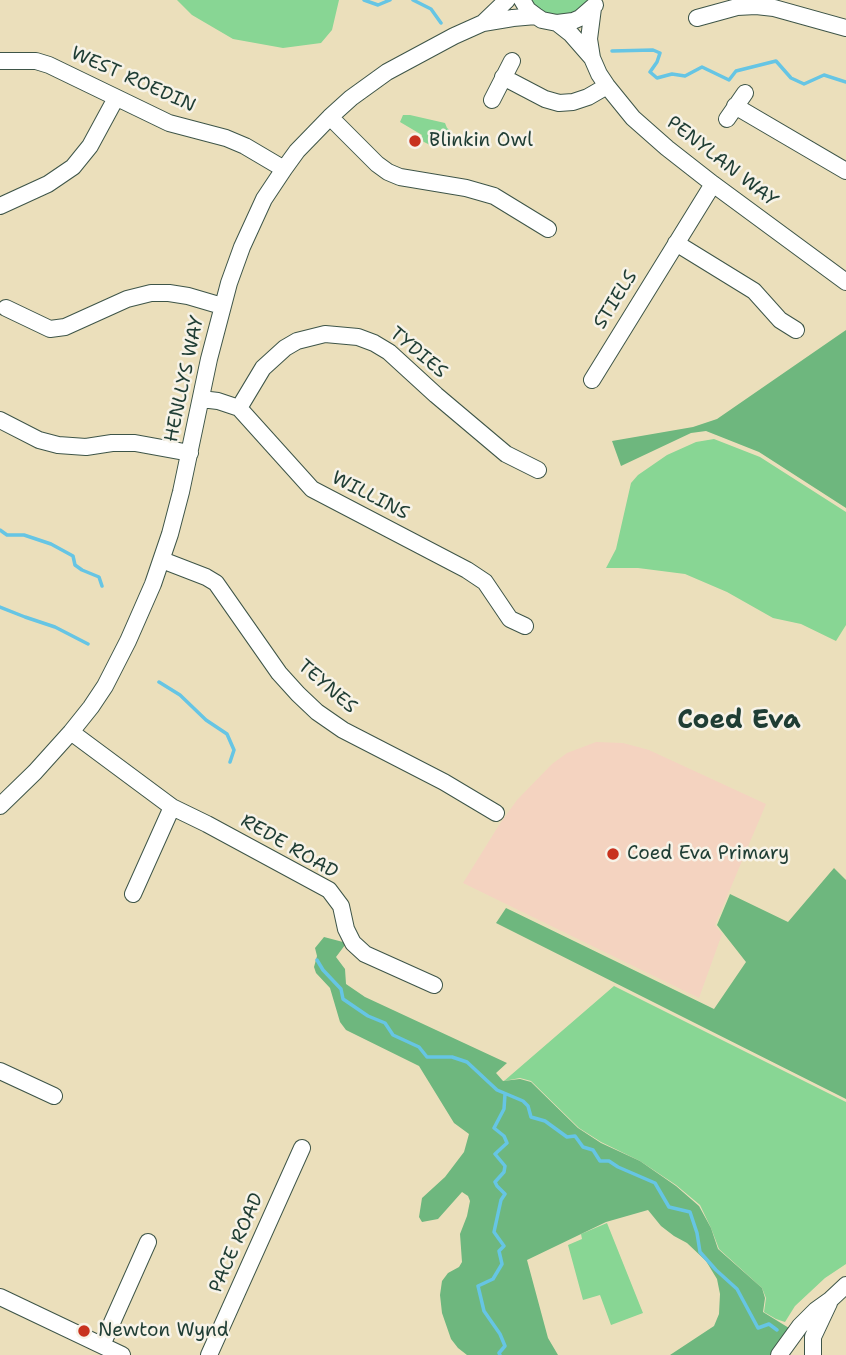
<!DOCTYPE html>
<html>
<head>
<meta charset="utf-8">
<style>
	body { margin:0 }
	canvas { display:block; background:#ebdfbb }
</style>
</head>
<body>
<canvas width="846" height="1355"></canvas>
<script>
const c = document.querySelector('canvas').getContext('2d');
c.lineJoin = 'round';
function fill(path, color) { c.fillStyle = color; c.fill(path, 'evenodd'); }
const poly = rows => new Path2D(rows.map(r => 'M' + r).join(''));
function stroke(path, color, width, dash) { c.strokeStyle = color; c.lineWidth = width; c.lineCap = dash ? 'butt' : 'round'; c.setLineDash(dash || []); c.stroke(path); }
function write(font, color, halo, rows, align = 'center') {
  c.font = font + ' "Shantell Sans",sans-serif'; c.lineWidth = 5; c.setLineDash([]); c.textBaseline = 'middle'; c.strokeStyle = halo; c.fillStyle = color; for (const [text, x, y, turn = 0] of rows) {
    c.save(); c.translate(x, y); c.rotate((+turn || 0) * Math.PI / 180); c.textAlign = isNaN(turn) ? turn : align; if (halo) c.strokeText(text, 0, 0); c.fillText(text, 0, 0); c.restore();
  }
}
fill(poly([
	[596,742,623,743,649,750,766,804,715,925,722,934,699,998,463,883,499,825,517,800,552,764,567,753]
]), '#f4d3c0');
fill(poly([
	[177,0,339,0,332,30,321,43,283,48,233,39,192,15],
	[527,0,593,0,578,13,560,15,539,11],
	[403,115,410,115,445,123,447,128,451,131,443,146,433,141,430,145,420,140,422,135,400,122],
	[714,439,760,457,846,512,846,625,836,641,801,624,773,618,727,592,685,574,638,568,606,568,616,549,631,483,638,475,667,455,696,442],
	[614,986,846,1102,846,1264,825,1278,795,1306,785,1322,776,1319,764,1312,766,1298,762,1288,719,1249,711,1228,700,1205,676,1185,640,1161,601,1142,579,1128,531,1081,520,1078,504,1081],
	[607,1223,643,1313,611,1325,600,1295,583,1300,568,1245,582,1239,581,1234]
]), '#88d694');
fill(poly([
	[846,330,846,508,759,452,706,431,691,433,621,466,612,441,693,427,717,419],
	[834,868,846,880,846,1099,496,923,506,908,714,1009,746,962,717,925,730,894,788,922],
	[324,937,343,942,345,945,336,957,345,969,346,984,365,997,507,1063,496,1073,503,1081,520,1079,531,1082,578,1128,601,1143,640,1161,676,1186,699,1206,711,1228,718,1249,762,1288,765,1298,763,1312,789,1328,770,1355,670,1355,714,1326,719,1314,720,1294,717,1279,706,1261,687,1243,674,1236,661,1226,648,1210,606,1222,527,1260,548,1338,558,1355,467,1355,458,1348,451,1339,442,1313,440,1295,442,1281,448,1273,459,1267,462,1262,460,1234,467,1216,470,1201,468,1196,462,1192,438,1219,422,1222,419,1217,422,1198,445,1177,464,1152,469,1134,454,1123,419,1066,346,1030,340,1022,330,988,316,973,314,967,317,956,315,948]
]), '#6eb77e');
stroke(poly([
	[364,0,378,5,390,0],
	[413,0,431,9,441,23],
	[612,51,653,50,660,53,657,62,650,72,657,78,672,74,685,76,702,67,729,80,736,71,776,61,791,78,804,84,824,75,846,82],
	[0,530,7,535,24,535,51,544,73,556,75,565,82,570,99,577,102,586],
	[0,607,25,617,55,627,88,644],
	[159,682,180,695,206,720,227,734,234,750,230,762],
	[317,960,323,970,341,989,343,999,368,1016,385,1023,393,1035,419,1047,427,1057,452,1057,467,1062,497,1090,523,1101,528,1106,531,1117,545,1121,567,1137,575,1136,583,1147,593,1150,600,1161,609,1161,618,1167,655,1183,669,1207,690,1212,697,1233,700,1252,716,1270,737,1289,758,1328,769,1324,777,1330],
	[500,1355,499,1353,505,1346,500,1334,484,1311,478,1286,493,1279,502,1264,499,1251,504,1246,494,1232,501,1200,505,1194,497,1186,495,1182,504,1172,505,1166,495,1154,507,1143,504,1136,494,1128,504,1109,505,1094]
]), '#66c5e4', 3.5);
const minor = poly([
	[522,0,528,10,536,16,542,20,557,23,573,21,580,18,595,5],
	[593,8,589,39,592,58,599,74,607,86,633,118,667,148,713,184,846,282],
	[697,18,737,7,756,6,774,8,846,28],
	[483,23,507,0],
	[557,23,571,34,592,58],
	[0,61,36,61,49,65,169,123,226,138,245,146,284,169],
	[503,77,545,99,559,103,573,102,588,97,607,86],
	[492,100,512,61],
	[735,106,846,171],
	[330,117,377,164,388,172,400,177,466,188,494,196,548,229],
	[727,119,745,93],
	[0,206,48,184,73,167,90,146,116,98],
	[676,243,754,291,780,320,796,330],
	[6,308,50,329,65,327,127,299,151,293,169,293,188,296,222,306],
	[592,380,713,184],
	[201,399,218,401,239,408,312,489,467,570,485,582,510,619,525,626],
	[239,408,263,368,285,348,297,341,325,334,358,337,374,343,389,352,436,395,506,454,538,470],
	[0,420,39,440,58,445,86,447,112,443,135,443,190,453],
	[162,560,206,577,216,583,279,673,298,694,317,712,343,730,444,782,496,813],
	[71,732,172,807,207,824,329,890,341,906,346,929,353,943,365,954,434,985],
	[0,806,35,772,71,732,91,707,105,686,128,641,153,584,170,534,181,492,209,359,229,283,242,247,264,199,284,169,297,151,330,117,351,98,387,72,454,36,483,23,513,18,536,16],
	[133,894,172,807],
	[0,1071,54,1096],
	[0,1297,122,1355],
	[102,1345,148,1242],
	[209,1355,302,1148],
	[779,1355,800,1326,816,1310,830,1300,846,1285],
	[813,1355,813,1337,829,1303]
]);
stroke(minor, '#3e5548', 18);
stroke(minor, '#fff', 16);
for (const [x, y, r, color] of [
	[415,141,7,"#c8321e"],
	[613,854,7,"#c8321e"],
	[84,1331,7,"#c8321e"]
]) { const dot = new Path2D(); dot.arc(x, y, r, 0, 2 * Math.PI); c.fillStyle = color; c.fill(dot); stroke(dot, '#f7f3e8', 2.5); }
write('19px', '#1f3d34', '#f7f3e8', [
	["WEST ROEDIN",133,80,24],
	["PENYLAN WAY",722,162,38],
	["STIELS",616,300,-58],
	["TYDIES",418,353,40],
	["HENLLYS WAY",185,379,-78],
	["WILLINS",370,496,27],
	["TEYNES",327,687,41],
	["REDE ROAD",289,847,30],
	["PACE ROAD",237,1243,-66]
]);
write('19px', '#1f3d34', '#f7f3e8', [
	["Blinkin Owl",429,141],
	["Coed Eva Primary",627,854],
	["Newton Wynd",98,1331]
], 'left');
write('bold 26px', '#1f3d34', '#f7f3e8', [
	["Coed Eva",739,721]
]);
</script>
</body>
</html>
